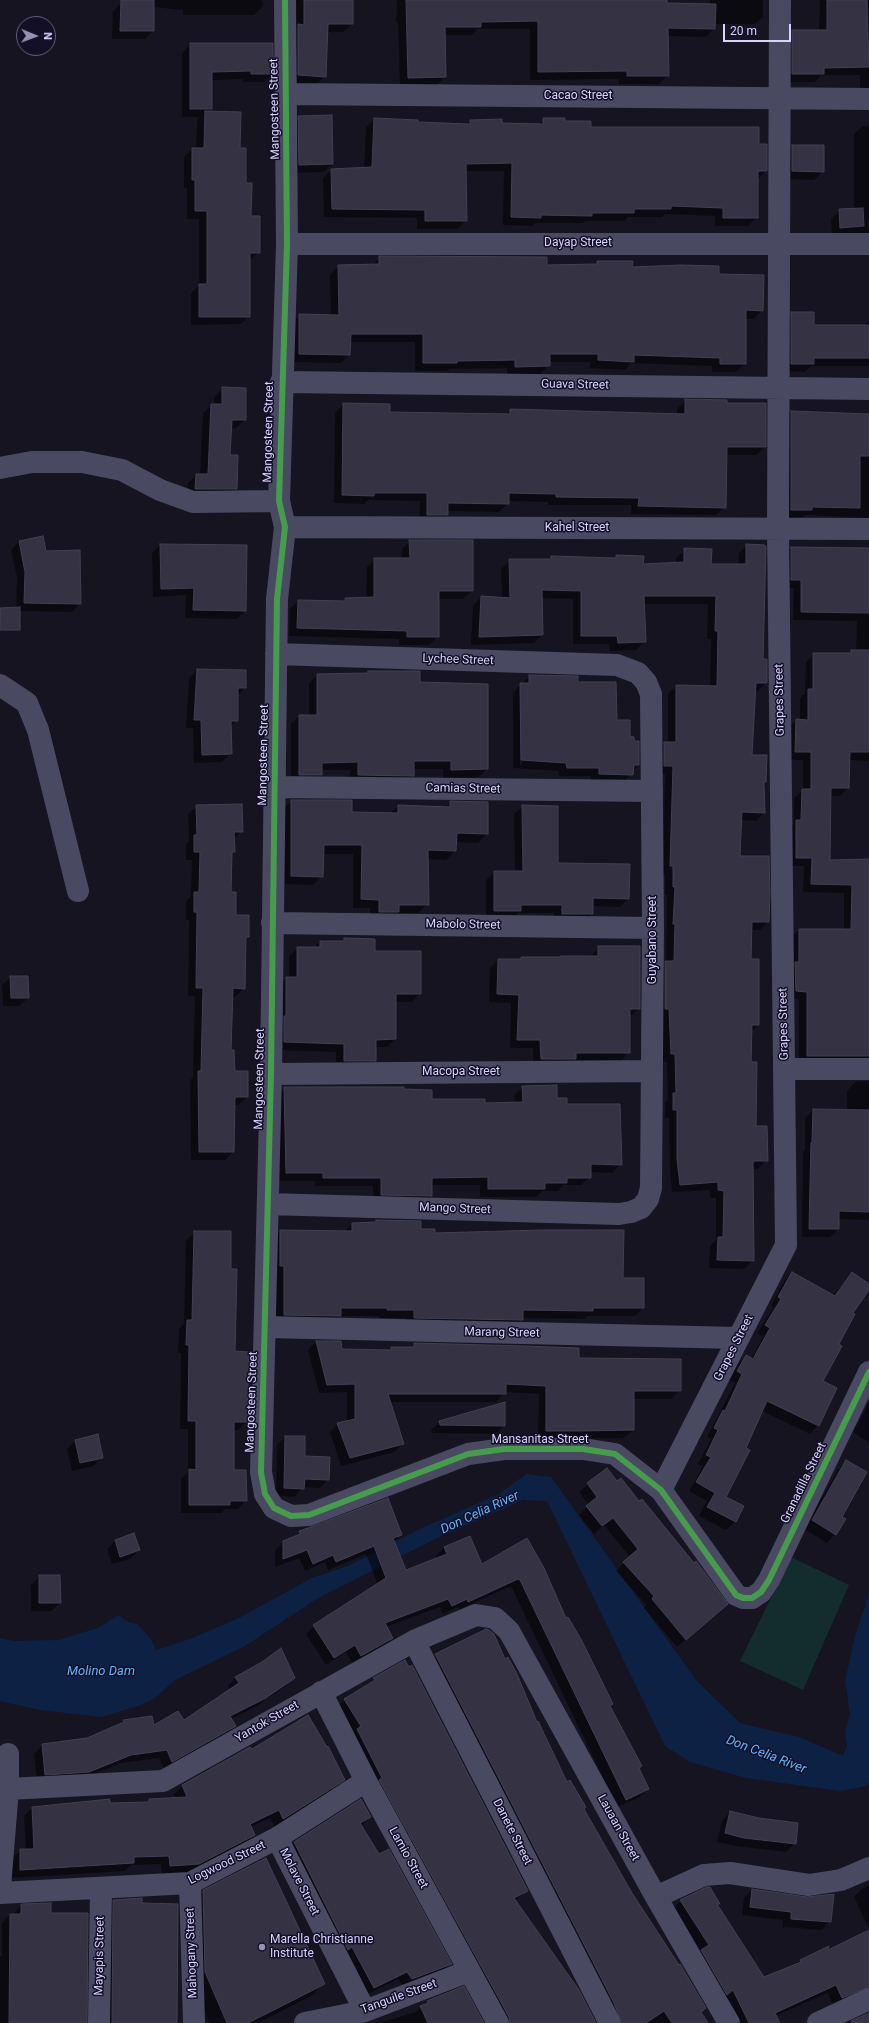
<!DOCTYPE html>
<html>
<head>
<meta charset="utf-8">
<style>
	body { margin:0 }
	#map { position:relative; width:869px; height:2023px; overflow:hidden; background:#161421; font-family:Roboto,sans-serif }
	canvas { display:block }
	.north { position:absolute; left:16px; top:16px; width:40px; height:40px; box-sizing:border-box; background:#130f26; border:1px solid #625e7d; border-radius:50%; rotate:91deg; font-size:11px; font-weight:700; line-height:16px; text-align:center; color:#d9d4ff }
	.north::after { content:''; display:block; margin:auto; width:14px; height:18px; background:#9591b1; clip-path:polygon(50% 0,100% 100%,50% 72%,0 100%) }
	.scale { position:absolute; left:723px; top:24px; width:68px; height:18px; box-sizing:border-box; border:2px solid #d9d4ff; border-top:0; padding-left:5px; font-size:12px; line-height:14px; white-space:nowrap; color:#d9d4ff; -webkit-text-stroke:3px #130f26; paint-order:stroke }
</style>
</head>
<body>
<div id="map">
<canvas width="869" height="2023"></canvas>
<div class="north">N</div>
<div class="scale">20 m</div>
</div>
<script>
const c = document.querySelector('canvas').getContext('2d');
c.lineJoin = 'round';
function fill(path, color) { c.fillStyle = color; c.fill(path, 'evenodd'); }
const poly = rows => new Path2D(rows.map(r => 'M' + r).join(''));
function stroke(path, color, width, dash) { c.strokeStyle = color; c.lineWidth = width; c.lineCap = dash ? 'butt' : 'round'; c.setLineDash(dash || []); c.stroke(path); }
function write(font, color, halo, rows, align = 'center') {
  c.font = font + ' Roboto,sans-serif'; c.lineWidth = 3; c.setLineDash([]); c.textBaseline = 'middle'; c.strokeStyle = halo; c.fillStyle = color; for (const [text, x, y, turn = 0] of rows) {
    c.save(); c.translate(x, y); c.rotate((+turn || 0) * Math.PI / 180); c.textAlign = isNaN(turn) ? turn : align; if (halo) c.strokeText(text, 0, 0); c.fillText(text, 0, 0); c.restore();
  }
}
fill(poly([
	[791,1557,849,1585,803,1690,740,1661]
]), '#132c2d');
fill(poly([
	[526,1474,551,1477,696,1680,740,1723,799,1737,843,1756,847,1745,845,1731,850,1714,845,1681,855,1636,869,1594,869,1783,866,1786,840,1791,746,1778,690,1762,665,1746,547,1501,523,1500,435,1539,318,1598,245,1646,175,1680,155,1698,141,1705,102,1717,40,1710,0,1701,0,1638,13,1641,58,1640,98,1628,119,1615,126,1621,137,1624,152,1640,156,1650,190,1639,239,1618,312,1578,348,1566,422,1528,499,1494]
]), '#0d2144');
fill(poly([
	[135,0,262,0,263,6,254,15,183,15,183,10,153,7,153,31,145,39,112,39,113,11,121,3],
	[296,0,352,0,352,24,343,32,327,32,325,76,317,84,290,83],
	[397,0,666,0,666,4,710,5,710,0,763,0,763,16,755,24,714,24,714,29,706,37,667,36,668,75,659,84,619,84,619,79,530,80,530,29,477,29,472,35,444,35,445,77,437,85,400,86,398,23,396,22],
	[869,0,869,92,860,92,860,75,821,75,815,82,784,82,784,40,793,31,819,31,820,0],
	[190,44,272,44,272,74,264,82,243,82,243,79,211,80,211,109,207,112,239,149,250,217,259,252,249,261,249,316,241,324,191,325,191,294,199,285,199,219,187,219,187,188,184,188,184,157,192,149,196,149,197,120,200,117,182,117,182,53],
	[299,117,332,164,324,172,291,173,291,125],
	[375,119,417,123,466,125,470,121,501,120,501,124,538,125,544,119,590,128,758,145,766,171,758,179,757,217,748,226,715,226,715,216,665,214,662,217,628,217,624,221,585,221,583,223,535,223,532,226,503,225,504,171,466,171,466,220,458,229,417,229,417,218,324,217,323,178,331,170,364,168,366,127],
	[863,126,869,126,869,233,832,235,831,219,840,210,854,210,854,134],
	[792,146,823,172,814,180,784,179,784,154],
	[380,258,546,266,594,265,598,262,631,268,718,275,762,310,754,319,745,319,745,364,736,372,712,372,712,366,631,363,625,370,590,368,590,362,549,362,549,365,541,374,507,375,507,368,450,369,447,371,415,371,415,342,350,342,349,355,341,363,291,362,291,323,300,315,331,316,330,275,338,266,372,265],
	[792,313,813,326,862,326,869,321,869,366,811,366,805,372,783,371,783,321],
	[223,388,245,420,236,428,230,428,229,456,236,489,228,497,188,497,188,483,196,475,200,475,203,413,212,405,214,405,214,397],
	[686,400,726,404,765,447,756,455,725,455,725,507,716,515,631,514,631,505,548,505,548,502,508,501,508,504,499,512,447,511,447,515,439,523,419,523,420,501,368,500,364,504,334,503,335,413,344,404,389,413,506,415,510,410,677,415,677,409],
	[791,412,869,415,869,518,806,515,802,518,783,518,783,421],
	[19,541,45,552,80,603,72,612,16,611,17,577,11,550],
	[410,541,472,591,463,599,438,599,438,636,429,645,399,645,399,639,289,636,290,609,298,601,342,602,345,599,366,598,367,567,375,559,402,559,402,549],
	[160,545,245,611,237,619,185,618,186,595,153,597,152,553],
	[747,545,764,546,764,605,762,660,766,683,758,691,754,691,751,756,766,756,764,813,756,821,741,820,739,857,768,922,760,930,751,930,750,960,758,960,758,1025,751,1032,750,1063,755,1127,766,1160,758,1169,752,1169,753,1260,745,1269,709,1268,710,1246,716,1240,716,1198,710,1198,710,1190,672,1192,670,1168,669,1118,665,1118,665,1102,668,1100,667,1062,663,1062,657,970,666,962,667,895,665,895,665,874,663,874,665,774,656,774,656,751,664,743,668,743,668,694,676,686,710,687,711,639,707,639,708,604,644,604,645,642,636,650,610,651,609,644,573,644,573,599,541,598,542,635,534,643,471,645,473,606,481,597,502,598,501,569,510,560,550,560,552,558,614,559,617,556,642,565,676,564,676,558,685,550,710,565,738,565,739,553],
	[791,548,869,549,869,761,848,760,848,788,840,796,830,796,829,861,869,862,869,1068,799,1064,799,999,788,999,791,938,799,930,844,930,844,893,803,892,804,866,788,866,788,830,794,824,794,798,803,790,803,760,788,760,788,729,796,720,800,720,800,698,805,693,806,662,814,654,848,654,851,651,856,651,857,621,793,620,794,588,783,588,783,556],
	[197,670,245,688,237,696,237,720,230,727,231,753,222,762,194,763,193,728,186,728,189,678],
	[368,672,419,672,419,683,487,769,479,777,443,778,443,769,413,769,413,776,405,784,350,783,350,770,321,770,321,775,312,783,291,783,291,724,299,716,309,716,309,683,317,675,366,674],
	[530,676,577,683,616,721,633,742,638,742,638,765,624,782,591,782,591,776,559,776,558,771,513,768,513,692],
	[522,689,522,765,520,765,520,691],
	[292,801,351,813,390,814,398,806,446,807,451,802,487,834,478,843,455,842,455,851,446,860,427,859,428,904,418,913,396,914,370,921,370,908,353,908,353,854,323,854,322,876,313,885,282,884,282,810],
	[197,806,242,831,233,840,234,851,231,854,230,893,235,916,248,937,245,940,244,988,235,997,231,997,230,1051,234,1072,247,1097,238,1105,234,1105,233,1152,225,1160,191,1160,190,1080,193,1078,195,996,188,996,189,920,186,920,186,901,191,896,192,860,186,860,186,844,189,841,188,814],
	[523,806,557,864,628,899,620,907,592,906,592,914,584,922,554,922,554,913,518,913,512,919,486,919,486,880,495,872,515,872,514,814],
	[344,940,374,952,420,993,412,1002,395,1002,395,1039,387,1047,375,1047,375,1060,367,1069,336,1069,336,1052,276,1050,278,986,287,978,289,978,289,956,298,948,314,948,320,942,342,942],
	[599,947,639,1009,629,1017,629,1052,621,1061,533,1067,533,1048,510,1048,511,1003,489,1002,490,968,498,960,519,960,521,958,590,957],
	[11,977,28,998,19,1006,3,1006,2,985],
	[869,1081,869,1220,838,1219,838,1229,830,1237,802,1237,803,1152,805,1150,805,1118,813,1110,847,1111,847,1091,855,1082],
	[523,1087,556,1099,566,1105,621,1164,612,1173,590,1172,590,1177,581,1185,563,1185,558,1191,542,1191,536,1197,480,1197,480,1185,431,1185,431,1196,423,1204,373,1203,373,1186,315,1186,315,1181,278,1181,276,1096,285,1088,403,1090,431,1100,484,1104,515,1103,514,1095],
	[376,1221,622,1279,643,1308,635,1316,587,1316,584,1319,522,1318,514,1328,406,1326,406,1318,379,1318,379,1316,340,1316,332,1324,276,1323,272,1239,281,1231,344,1232,352,1224,373,1223],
	[195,1232,230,1269,234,1352,246,1422,238,1430,233,1430,233,1471,246,1500,238,1509,225,1509,221,1513,181,1513,181,1479,188,1472,188,1429,180,1429,181,1353,178,1353,179,1329,184,1324,186,1240],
	[793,1273,833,1296,852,1273,869,1285,869,1288,851,1313,822,1382,818,1425,810,1434,762,1411,744,1448,725,1498,742,1506,735,1522,726,1530,699,1516,707,1501,689,1491,703,1466,698,1464,711,1439,707,1437,735,1383,729,1380,738,1364,746,1356,751,1359,763,1337,757,1333,774,1307,771,1306,784,1281],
	[316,1342,341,1350,389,1351,391,1348,410,1348,414,1344,578,1359,680,1390,671,1399,633,1399,633,1430,624,1438,538,1439,539,1394,505,1392,496,1402,389,1402,403,1444,394,1452,341,1466,330,1432,338,1424,347,1422,347,1392,319,1393,308,1350],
	[869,1403,869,1443,853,1432],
	[440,1422,504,1426,496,1434,432,1433,431,1430],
	[285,1437,328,1479,320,1488,303,1487,295,1497,276,1496,277,1445],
	[75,1441,102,1457,94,1466,72,1471,67,1449],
	[846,1461,840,1517,835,1534,827,1543,804,1529,838,1470],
	[606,1469,718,1612,677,1647,644,1608,646,1605,616,1571,630,1557,604,1525,594,1534,579,1515,589,1505,579,1492],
	[300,1532,401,1534,394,1542,405,1571,437,1559,436,1556,444,1548,469,1537,482,1565,526,1539,565,1620,612,1704,610,1707,648,1789,640,1797,617,1807,512,1588,509,1587,460,1609,458,1607,443,1614,440,1607,386,1627,392,1638,383,1647,353,1664,346,1652,326,1665,306,1634,314,1626,378,1585,366,1554,328,1570,325,1562,305,1571,299,1558,275,1567,275,1550,284,1542,295,1537],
	[115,1541,139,1550,130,1559,112,1564,107,1549],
	[40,1576,60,1603,51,1611,31,1611,31,1585],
	[486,1630,504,1660,567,1784,707,2023,612,2023,427,1663,435,1655],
	[405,1662,527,1891,515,1901,595,2023,502,2023,337,1708,344,1700,363,1731,365,1730,346,1700,344,1700,367,1686,374,1679],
	[236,1678,294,1678,286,1686,257,1706,231,1719,235,1726,227,1734,164,1769,159,1758,121,1763,80,1780,37,1782,34,1754,42,1745,87,1739,119,1725,124,1720,153,1726,183,1722,230,1690,228,1686],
	[252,1750,344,1780,335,1788,275,1827,270,1818,250,1827,254,1835,246,1843,190,1872,162,1874,161,1864,131,1865,125,1871,12,1878,12,1858,21,1850,26,1850,24,1816,32,1808,147,1803,150,1800,176,1799,174,1794,183,1786],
	[730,1812,795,1843,786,1852,736,1846,717,1842,722,1821],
	[370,1816,360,1826,450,1964,442,1972,404,1987,398,1979,366,1995,287,1851,295,1842],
	[869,1885,869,1928,854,1897,862,1889],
	[752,1890,830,1921,822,1930,783,1927,783,1920,742,1915,744,1898],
	[203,1891,324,1983,311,1996,258,2023,209,2023,193,1985,191,1904],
	[114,1901,141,1904,176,2023,104,2023,106,1909],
	[681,1901,719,1904,717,1905,764,1978,797,1965,801,1961,827,1952,869,1931,869,1998,833,2006,828,1993,775,2016,779,2023,737,2023,672,1909],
	[21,1905,50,1914,86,2023,0,2023,0,1956,2,1956,2,1923,10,1915,13,1915],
	[427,2001,480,2023,379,2023,416,2012]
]), '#0007');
const building = poly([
	[121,0,154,0,154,31,120,31,121,0],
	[304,0,353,0,353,24,328,24,326,77,298,75,298,24,304,25,304,0],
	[406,0,667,0,667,3,716,4,715,29,668,28,669,76,627,76,627,71,538,72,538,21,481,22,481,27,445,27,446,77,408,78,406,0],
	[827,0,867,0,869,67,824,68,824,74,792,74,792,30,827,30,827,0],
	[190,43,273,43,273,74,251,74,251,71,212,72,212,109,190,109,190,43],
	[205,111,241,112,240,148,246,148,246,183,252,183,251,216,260,216,260,253,250,253,250,317,199,317,199,284,207,284,207,211,195,211,195,180,192,180,192,148,204,148,205,111],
	[332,115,333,164,299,165,298,116,332,115],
	[374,118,418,120,418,122,470,124,470,120,502,119,502,123,543,124,543,118,565,118,565,121,591,121,591,127,759,127,759,144,767,144,767,171,758,171,758,218,723,218,723,208,671,206,671,209,634,209,634,213,592,213,592,216,541,215,541,218,511,217,512,163,466,164,467,221,425,221,425,210,332,209,331,169,372,167,374,118],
	[792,145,824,145,824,172,792,171,792,145],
	[863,208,864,226,840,228,839,209,863,208],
	[379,256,547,257,547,265,597,264,597,261,633,261,632,267,681,265,719,266,719,274,764,275,763,311,746,310,746,364,720,364,720,358,634,355,634,362,598,360,598,354,550,354,550,366,515,367,515,360,457,361,457,363,423,363,423,334,351,334,350,355,299,354,299,314,339,315,338,265,379,264,379,256],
	[791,312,814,312,814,325,869,325,869,358,814,358,814,364,791,364,791,312],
	[222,387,246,388,246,420,232,420,230,455,238,455,237,489,195,489,196,474,208,474,211,404,222,404,222,387],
	[685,399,727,400,727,403,766,403,766,447,727,447,726,508,638,506,639,498,556,497,556,494,509,493,509,504,448,503,448,515,427,515,427,493,374,493,374,496,342,495,343,403,390,404,390,412,510,414,510,409,685,414,685,399],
	[791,411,869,414,869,456,860,456,860,508,812,507,812,510,791,510,791,411],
	[43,536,46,551,80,550,81,604,24,603,25,572,19,541,43,536],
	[409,540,473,540,473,591,439,591,439,637,407,637,407,631,297,628,298,600,345,601,345,598,374,597,374,558,410,558,409,540],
	[160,544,247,545,246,611,193,610,194,588,161,589,160,544],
	[746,544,765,545,766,547,763,659,767,659,767,683,756,683,752,755,767,755,766,782,764,782,765,813,742,812,740,856,769,856,770,891,769,922,752,922,751,959,759,959,759,1025,752,1025,751,1062,757,1062,756,1126,767,1126,768,1161,753,1161,754,1261,717,1260,718,1237,723,1237,724,1191,718,1190,718,1182,680,1185,677,1159,677,1110,673,1110,673,1093,676,1093,675,1054,671,1054,669,1009,665,1009,665,961,674,961,675,924,673,924,675,887,673,887,673,866,670,866,673,766,664,766,664,742,676,742,676,685,717,686,718,631,715,631,716,596,644,596,646,642,618,643,617,636,581,636,581,591,542,590,543,635,479,637,481,596,510,598,509,559,551,559,551,556,616,558,616,555,644,556,643,564,684,562,684,548,712,549,711,564,746,564,746,544],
	[791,547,869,548,869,613,801,612,801,580,791,580,791,547],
	[20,607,20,630,0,630,0,608,20,607],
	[851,650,869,650,869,752,850,752,849,788,831,788,830,860,869,859,869,1056,807,1056,807,992,796,991,795,962,799,962,799,929,851,929,852,885,811,884,812,858,796,858,796,820,801,820,802,789,811,789,811,752,795,752,796,719,808,720,808,689,813,689,813,653,851,653,851,650],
	[197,669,246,670,246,688,238,688,238,721,231,721,232,754,202,755,201,720,194,720,197,669],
	[368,671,420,671,420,682,488,684,488,769,451,770,451,761,414,761,414,776,358,775,358,762,322,763,322,775,299,775,299,715,317,715,317,674,368,673,368,671],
	[529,675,578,676,578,682,616,682,617,720,630,720,630,736,634,737,634,741,639,741,639,765,634,765,633,775,599,774,599,768,567,768,566,763,521,760,520,683,529,683,529,675],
	[291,800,352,800,352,812,398,813,398,805,450,807,450,801,488,802,488,834,457,833,456,851,428,850,429,905,399,905,399,912,379,912,379,900,361,899,362,845,324,845,323,877,291,876,291,800],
	[242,804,243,832,234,832,235,852,232,852,231,892,236,892,236,915,249,915,249,937,246,937,245,989,233,988,231,1050,234,1050,235,1071,248,1071,248,1097,235,1097,234,1152,199,1152,198,1071,201,1071,203,988,196,988,197,912,194,912,194,892,199,892,200,852,194,852,194,835,197,835,196,805,242,804],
	[522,805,558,806,558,863,630,864,629,899,593,898,593,914,562,914,562,905,521,905,521,911,494,911,494,871,523,871,522,805],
	[344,938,375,939,375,951,421,951,421,994,396,994,396,1039,376,1040,376,1061,344,1061,344,1044,284,1042,284,1016,286,1016,286,977,297,977,297,947,320,947,320,941,344,941,344,938],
	[598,946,640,946,640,1009,630,1009,630,1053,576,1053,576,1059,541,1059,540,1040,517,1040,519,995,497,994,498,959,521,959,521,957,560,957,560,956,598,956,598,946],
	[10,976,28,976,29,998,11,998,10,976],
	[557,1085,557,1098,567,1098,567,1104,620,1104,622,1165,591,1164,591,1178,567,1178,567,1183,545,1183,545,1189,488,1189,488,1177,432,1178,432,1196,381,1195,381,1178,323,1178,323,1173,286,1173,284,1087,404,1087,404,1089,432,1090,432,1099,485,1099,485,1103,523,1102,522,1086,557,1085],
	[813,1109,869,1110,869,1212,839,1211,839,1229,809,1229,811,1143,812,1143,813,1109],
	[376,1220,421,1221,421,1229,435,1229,435,1233,540,1230,624,1230,623,1278,644,1278,644,1308,593,1308,593,1311,523,1310,523,1320,414,1318,414,1310,387,1310,387,1308,341,1308,341,1316,284,1315,284,1266,280,1266,280,1230,352,1231,352,1223,376,1222,376,1220],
	[194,1231,231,1231,231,1269,237,1269,235,1351,249,1352,247,1422,234,1422,234,1470,246,1470,247,1501,230,1501,230,1505,189,1505,189,1469,196,1470,196,1421,188,1421,189,1345,186,1345,187,1320,192,1320,194,1231],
	[792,1272,835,1296,852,1272,869,1284,869,1290,853,1313,855,1314,839,1344,842,1346,823,1381,837,1388,819,1426,767,1401,746,1448,750,1450,726,1497,744,1506,736,1522,707,1507,715,1493,696,1482,711,1457,706,1455,718,1430,714,1428,723,1410,725,1411,742,1374,737,1371,746,1355,753,1359,770,1328,765,1325,781,1299,778,1297,792,1272],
	[316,1341,341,1341,342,1349,391,1350,391,1347,414,1347,414,1343,524,1346,579,1348,579,1358,681,1359,681,1391,634,1391,634,1430,579,1431,546,1431,546,1386,506,1384,506,1394,388,1394,404,1444,350,1458,337,1423,355,1419,355,1384,327,1385,316,1341],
	[505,1402,505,1426,440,1425,439,1421,505,1402],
	[98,1434,103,1458,80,1463,75,1440,98,1434],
	[285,1436,305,1436,305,1456,330,1457,329,1480,305,1479,304,1489,284,1488,285,1436],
	[846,1460,867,1472,842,1517,846,1519,836,1535,812,1520,846,1460],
	[607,1468,617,1481,621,1478,639,1501,642,1499,694,1563,696,1561,728,1604,686,1640,652,1599,654,1596,623,1562,638,1549,613,1518,602,1526,586,1506,597,1497,587,1483,607,1468],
	[388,1498,402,1535,393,1538,406,1570,447,1554,444,1547,470,1536,482,1564,527,1538,544,1568,566,1618,568,1617,582,1641,613,1704,610,1706,642,1766,639,1768,649,1789,626,1800,520,1580,518,1579,468,1602,467,1599,452,1606,448,1599,385,1623,393,1638,361,1656,355,1645,334,1658,313,1625,386,1578,374,1546,336,1562,333,1555,313,1564,307,1550,283,1559,283,1541,300,1534,299,1531,308,1528,388,1498],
	[134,1533,140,1550,120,1557,115,1540,134,1533],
	[39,1575,60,1575,61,1603,39,1603,39,1575],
	[486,1629,489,1630,494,1634,505,1659,508,1657,517,1674,537,1722,538,1721,567,1782,570,1780,586,1807,584,1809,632,1893,679,1965,680,1964,706,2008,701,2012,708,2023,672,2023,664,2011,646,2023,622,2023,613,2001,435,1654,486,1629],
	[281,1648,295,1678,266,1698,230,1716,236,1726,172,1762,167,1750,131,1755,89,1772,45,1775,42,1744,87,1738,124,1722,123,1720,152,1716,154,1725,178,1711,184,1720,239,1683,235,1677,262,1662,281,1648],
	[405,1660,409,1667,412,1665,528,1891,514,1898,579,1990,596,2023,510,2023,509,2017,379,1780,382,1778,357,1729,361,1726,344,1699,375,1680,373,1678,405,1660],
	[308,1715,327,1747,328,1746,345,1780,283,1819,279,1810,250,1824,255,1835,199,1864,170,1866,169,1856,134,1857,134,1863,20,1870,20,1849,34,1849,32,1807,110,1799,110,1803,149,1802,149,1799,187,1797,182,1785,250,1747,252,1749,308,1715],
	[361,1799,371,1817,360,1823,379,1854,389,1849,452,1964,412,1979,407,1972,374,1988,352,1947,348,1950,294,1842,361,1799],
	[730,1811,759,1818,798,1823,796,1844,744,1838,725,1833,730,1811],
	[266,1858,325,1984,248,2023,227,2023,205,1972,203,1890,266,1858],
	[707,1887,710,1887,720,1904,717,1904,764,1977,801,1962,800,1960,829,1946,828,1950,869,1930,869,1987,842,1998,836,1985,775,2013,780,2023,749,2023,733,1990,727,1995,701,1950,709,1945,680,1900,707,1887],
	[752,1889,807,1897,834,1894,831,1922,791,1919,791,1912,750,1907,752,1889],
	[142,1898,142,1903,178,1904,177,2023,112,2023,113,1900,142,1898],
	[51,1903,51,1913,88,1913,87,2023,9,2023,10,1914,21,1914,21,1904,51,1903],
	[464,1986,484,2023,428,2023,420,2006,428,2003,427,2001,464,1986],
	[869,2013,869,2023,852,2023,851,2021,869,2013]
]);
fill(building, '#343243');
stroke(building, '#433f54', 1);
stroke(poly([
	[285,0,287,244,279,501,285,527,277,599,271,1074,261,1472,265,1494,274,1508,291,1516,309,1515,468,1454,504,1449,583,1449,615,1454,661,1490,736,1595,743,1598,752,1598,761,1592,769,1580,869,1372],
	[286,94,869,99],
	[287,244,869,244],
	[281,382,869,389],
	[0,468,32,462,82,462,122,470,160,490,193,502,279,501],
	[285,527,869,529],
	[0,685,27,703,38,730,78,891],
	[275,787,652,791],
	[272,923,653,928],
	[784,1069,869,1069],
	[271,1074,652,1071],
	[268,1204,619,1214,631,1212,641,1208,648,1199,651,1188,653,928,651,694,646,682,638,673,617,665,276,654],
	[266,1327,738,1338],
	[661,1490,786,1245,778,528,780,0],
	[414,1641,610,2023],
	[321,1692,366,1781,498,2023],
	[8,1789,163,1781,414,1641,476,1615,495,1618,509,1631,656,1897,729,2023],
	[277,1838,365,2011],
	[190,1883,194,2023],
	[0,1887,8,1789,8,1754],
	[0,1893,190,1883,277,1838,366,1781],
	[656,1897,704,1875,730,1873,809,1885,841,1880,869,1868],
	[99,2023,101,1889],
	[305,2023,365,2011,469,1971],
	[818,2023,869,1999]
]), '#4a4962', 22);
stroke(poly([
	[285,0,287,244,279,501,285,527,277,599,271,1074,261,1472,265,1494,274,1508,291,1516,309,1515,468,1454,504,1449,583,1449,615,1454,661,1490,736,1595,743,1598,752,1598,761,1592,769,1580,869,1372]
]), '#469c4c', 6);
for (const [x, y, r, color] of [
	[262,1947,4,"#9591b1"]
]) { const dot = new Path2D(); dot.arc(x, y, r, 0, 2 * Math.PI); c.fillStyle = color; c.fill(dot); stroke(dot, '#130f26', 1.5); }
write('12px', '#d9d4ff', '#130f26', [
	["Cacao Street",578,96],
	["Mangosteen Street",275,109,-91],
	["Dayap Street",578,243],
	["Guava Street",575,385,1],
	["Mangosteen Street",269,432,-89],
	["Kahel Street",577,528],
	["Lychee Street",458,660,2],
	["Grapes Street",780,700,-91],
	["Mangosteen Street",264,755,-89],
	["Camias Street",463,789,1],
	["Mabolo Street",463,925,1],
	["Guyabano Street",653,940,-90],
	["Grapes Street",784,1024,-91],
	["Macopa Street",461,1072],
	["Mangosteen Street",260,1079,-89],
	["Mango Street",455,1209,2],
	["Marang Street",502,1333,1],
	["Grapes Street",734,1348,-63],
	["Mangosteen Street",252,1402,-88],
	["Mansanitas Street",540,1440],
	["Granadilla Street",804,1483,-64],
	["Yantok Street",267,1722,-30],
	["Lauaan Street",618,1828,61],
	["Danete Street",512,1832,63],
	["Lamio Street",408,1858,61],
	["Logwood Street",227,1863,-26],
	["Molave Street",299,1882,63],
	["Mahogany Street",192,1953,-92],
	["Mayapis Street",100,1956,-89],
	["Tanguile Street",399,1997,-20]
]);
write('12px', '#d9d4ff', '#130f26', [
	["Marella Christianne",270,1940],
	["Institute",270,1954]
], 'left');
write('italic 13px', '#62b6ff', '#130f26', [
	["Don Celia River",480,1513,-25],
	["Molino Dam",101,1672],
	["Don Celia River",766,1755,21]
]);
</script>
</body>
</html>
